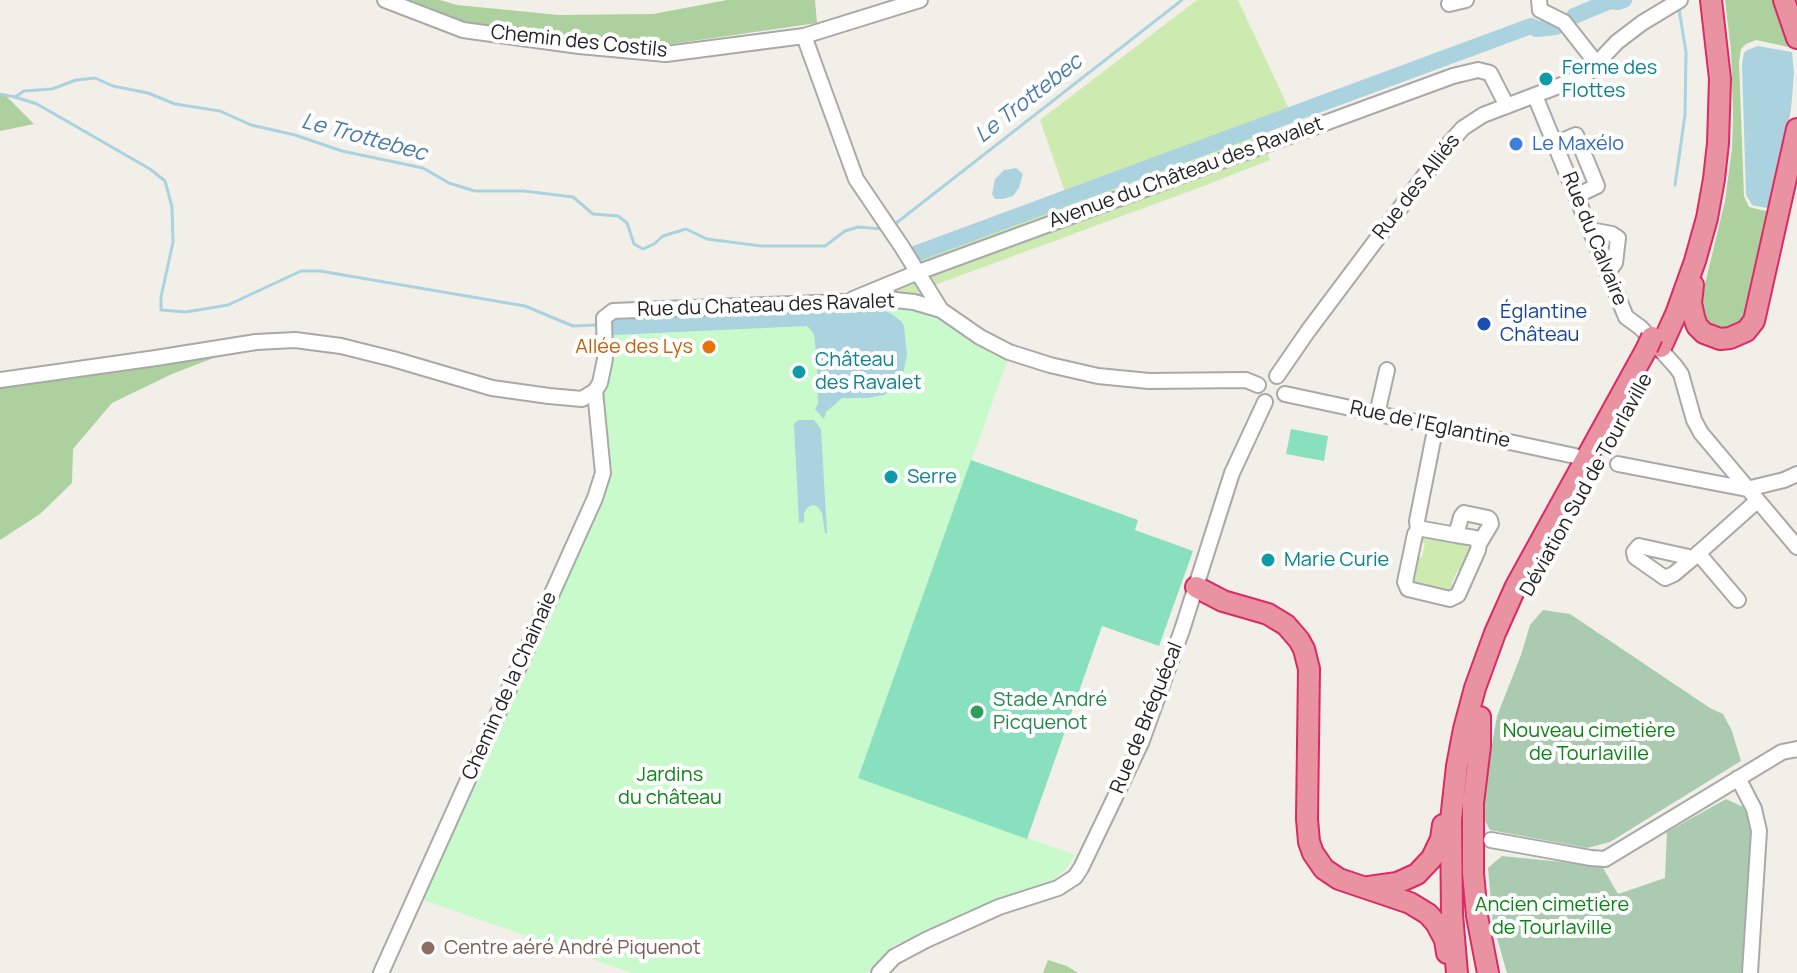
<!DOCTYPE html>
<html>
<head>
<meta charset="utf-8">
<style>
	body { margin:0 }
	canvas { display:block; background:#f2efe9 }
</style>
</head>
<body>
<canvas width="1797" height="973"></canvas>
<script>
const c = document.querySelector('canvas').getContext('2d');
c.lineJoin = 'round';
function fill(path, color) { c.fillStyle = color; c.fill(path, 'evenodd'); }
const poly = rows => new Path2D(rows.map(r => 'M' + r).join(''));
function stroke(path, color, width, dash) { c.strokeStyle = color; c.lineWidth = width; c.lineCap = dash ? 'butt' : 'round'; c.setLineDash(dash || []); c.stroke(path); }
function write(font, color, halo, rows, align = 'center') {
  c.font = font + ' Manrope,sans-serif'; c.lineWidth = 8; c.setLineDash([]); c.textBaseline = 'middle'; c.strokeStyle = halo; c.fillStyle = color; for (const [text, x, y, turn = 0] of rows) {
    c.save(); c.translate(x, y); c.rotate((+turn || 0) * Math.PI / 180); c.textAlign = isNaN(turn) ? turn : align; if (halo) c.strokeText(text, 0, 0); c.fillText(text, 0, 0); c.restore();
  }
}
fill(poly([
	[1197,0,1238,0,1290,111,1266,124,1271,138,1263,142,1270,160,1201,187,932,286,912,255,1066,195,1040,120],
	[914,277,932,305,868,295],
	[1420,535,1473,544,1462,572,1458,570,1451,584,1456,586,1452,593,1416,587,1411,579,1417,557,1422,557,1425,543,1420,542]
]), '#cdebb0');
fill(poly([
	[402,0,440,0,457,5,559,15,653,14,727,0,815,0,817,23,665,45,589,41,463,23],
	[1725,0,1777,0,1788,27,1793,48,1756,40,1746,44,1741,49,1739,62,1744,196,1749,207,1766,211,1777,202,1746,322,1730,327,1720,327,1707,321,1703,314,1701,300,1725,201,1732,148,1733,117,1731,51],
	[0,95,5,95,34,124,0,131],
	[216,357,172,374,112,403,73,449,72,483,40,514,0,540,0,383,68,372],
	[1048,960,1067,966,1078,973,1043,973]
]), '#add19e');
fill(poly([
	[1543,610,1570,614,1710,708,1723,714,1732,731,1741,761,1610,842,1587,848,1490,830,1480,813,1497,716,1521,655,1530,625],
	[1726,799,1743,807,1751,822,1752,833,1744,973,1507,973,1493,924,1488,868,1502,856,1602,866,1618,894,1665,878,1667,832]
]), '#aacbaf');
fill(poly([
	[897,305,927,312,1009,356,858,778,1075,855,1065,870,1049,883,894,945,867,973,632,973,415,897,595,498,602,399,609,362,610,317]
]), '#c8facc');
fill(poly([
	[1291,429,1328,436,1324,461,1286,454],
	[971,460,1138,520,1135,530,1193,551,1159,646,1102,626,1027,839,858,778]
]), '#88e0be');
fill(poly([
	[1758,46,1792,52,1794,73,1791,109,1775,200,1766,208,1752,205,1746,195,1742,64,1744,53,1747,50],
	[1016,168,1023,174,1019,188,1013,196,1003,199,995,199,992,194,995,179,1004,170],
	[870,310,881,310,890,313,901,321,904,326,907,355,902,378,895,388,884,395,867,398,842,398,826,412,824,419,815,409,818,404,817,362,814,334,807,326,612,335,612,320,806,311,852,313],
	[798,420,814,420,821,429,827,533,825,533,822,513,818,507,813,505,808,507,804,513,804,522,799,523,794,424]
]), '#aad3df');
stroke(poly([
	[0,94,15,97,24,91,52,89,76,80,95,78,113,86,148,93,175,104,220,111,251,125,295,135,342,151,423,168,449,183,475,191,524,191,573,197,593,214,618,216,627,223,634,244,643,249,654,244,663,236,686,229,707,239,761,246,825,246,845,231,858,227,882,229],
	[15,97,37,104,150,169,165,181,172,207,173,242,161,297,161,310,186,312,228,305,301,271,320,271,525,306,573,326,598,325],
	[1675,185,1685,115,1686,52,1679,9],
	[895,224,1182,0]
]), '#aad3df', 3);
stroke(poly([
	[1574,16,1610,1,1618,2,1624,0],
	[912,255,1531,26,1537,29,1556,27,1561,24]
]), '#aad3df', 16);
const minor = poly([
	[385,0,463,30,579,46,666,54,804,36,920,0],
	[1539,0,1540,10,1564,22,1597,64],
	[1449,4,1466,0],
	[804,36,856,179,902,247,941,310],
	[1535,96,1626,317,1641,328,1676,367,1681,374,1694,420,1701,433,1797,547],
	[1555,144,1576,135,1597,186,1576,196],
	[1590,230,1612,234,1618,238,1615,263,1608,272],
	[853,299,916,273,1453,76,1478,70,1490,73,1507,106],
	[1277,376,1308,331,1446,147,1463,128,1483,115,1585,76,1617,42,1642,23,1680,0],
	[0,380,156,358,256,342,295,340,341,346,393,359,492,388,549,396,582,399,595,391,600,383,605,359,604,318,613,311,895,300,914,302,941,310,980,337,1009,352,1050,365,1098,376,1149,381,1246,380,1258,385],
	[1285,394,1575,456],
	[1377,414,1387,370],
	[1618,464,1747,489,1784,480,1797,474],
	[1418,530,1417,521,1436,425],
	[1456,535,1461,517,1464,513,1488,518,1490,520,1491,524,1479,544,1478,550,1458,595,1450,599,1408,589,1405,582,1415,534,1418,530,1423,529,1456,535,1475,538,1479,544],
	[1698,553,1738,600],
	[1693,558,1639,546,1634,552,1635,557,1665,578,1674,574,1693,558,1757,501],
	[1738,778,1754,809,1759,831,1750,973],
	[1491,840,1591,858,1605,859,1782,752,1797,749],
	[381,973,595,498,603,473,595,391],
	[879,973,894,957,926,940,999,907,1058,888,1075,877,1081,868,1141,743,1182,630,1232,473,1265,402]
]);
const highway = poly([
	[1784,0,1797,38],
	[1693,285,1691,303,1694,317,1697,326,1704,333,1720,339,1730,338,1746,331,1754,321,1797,129],
	[1661,347,1676,314,1695,261,1707,218,1714,179,1718,143,1720,79,1711,0],
	[1196,587,1223,601,1268,614,1286,625,1299,640,1304,649,1309,669,1307,819,1309,842,1313,853,1324,869,1339,879,1410,903,1428,914,1436,923,1445,940,1447,953],
	[1480,717,1480,746,1473,803,1473,873,1477,916,1488,973],
	[1369,887,1397,883,1417,874,1432,858,1441,839,1443,825],
	[1457,973,1452,914,1451,820,1457,766,1464,729,1475,688,1495,633,1516,586,1647,348]
]);
stroke(minor, '#a9a9a9', 18);
stroke(highway, '#dc2a67', 24);
stroke(minor, '#fff', 14);
stroke(highway, '#e892a2', 20);
const highwayBridge = poly([
	[1647,348,1652,337]
]);
stroke(highwayBridge, '#dc2a67', 24, []);
stroke(highwayBridge, '#e892a2', 20);
for (const [x, y, r, color] of [
	[1546,79,8,"#0f9aa8"],
	[1516,144,8,"#3f7fe0"],
	[1484,324,8,"#1a4fb4"],
	[709,347,8,"#e8710a"],
	[799,372,8,"#0f9aa8"],
	[891,477,8,"#0f9aa8"],
	[1268,560,8,"#0f9aa8"],
	[977,712,8,"#2e9e5b"],
	[428,948,8,"#8d6e63"]
]) { const dot = new Path2D(); dot.arc(x, y, r, 0, 2 * Math.PI); c.fillStyle = color; c.fill(dot); stroke(dot, '#fff', 3); }
write('20px', '#222', '#fff', [
	["Chemin des Costils",579,42,6],
	["Avenue du Château des Ravalet",1186,173,-20],
	["Rue des Alliés",1417,187,-52],
	["Rue du Calvaire",1594,239,68],
	["Rue du Chateau des Ravalet",766,306,-2],
	["Rue de l'Eglantine",1430,425,12],
	["Déviation Sud de Tourlaville",1587,485,-61],
	["Chemin de la Chainaie",510,686,-66],
	["Rue de Bréquécal",1147,718,-68]
]);
write('20px', '#0d838f', '#fff', [
	["Ferme des",1562,68],
	["Flottes",1562,91],
	["Château",815,360],
	["des Ravalet",815,383],
	["Serre",907,477],
	["Marie Curie",1284,560]
], 'left');
write('20px', '#366cbe', '#fff', [
	["Le Maxélo",1532,144]
], 'left');
write('20px', '#164399', '#fff', [
	["Églantine",1500,312],
	["Château",1500,335]
], 'left');
write('20px', '#c56008', '#fff', [
	["Allée des Lys",693,347]
], 'right');
write('20px', '#27864d', '#fff', [
	["Stade André",993,700],
	["Picquenot",993,723]
], 'left');
write('20px', '#0c8416', '#fff', [
	["Nouveau cimetière",1589,731],
	["de Tourlaville",1589,754],
	["Jardins",670,775],
	["du château",670,798],
	["Ancien cimetière",1552,905],
	["de Tourlaville",1552,928]
]);
write('20px', '#785e54', '#fff', [
	["Centre aéré André Piquenot",444,948]
], 'left');
write('italic 22px', '#4a7aab', '#fff', [
	["Le Trottebec",1029,99,-38],
	["Le Trottebec",364,138,15]
]);
</script>
</body>
</html>
